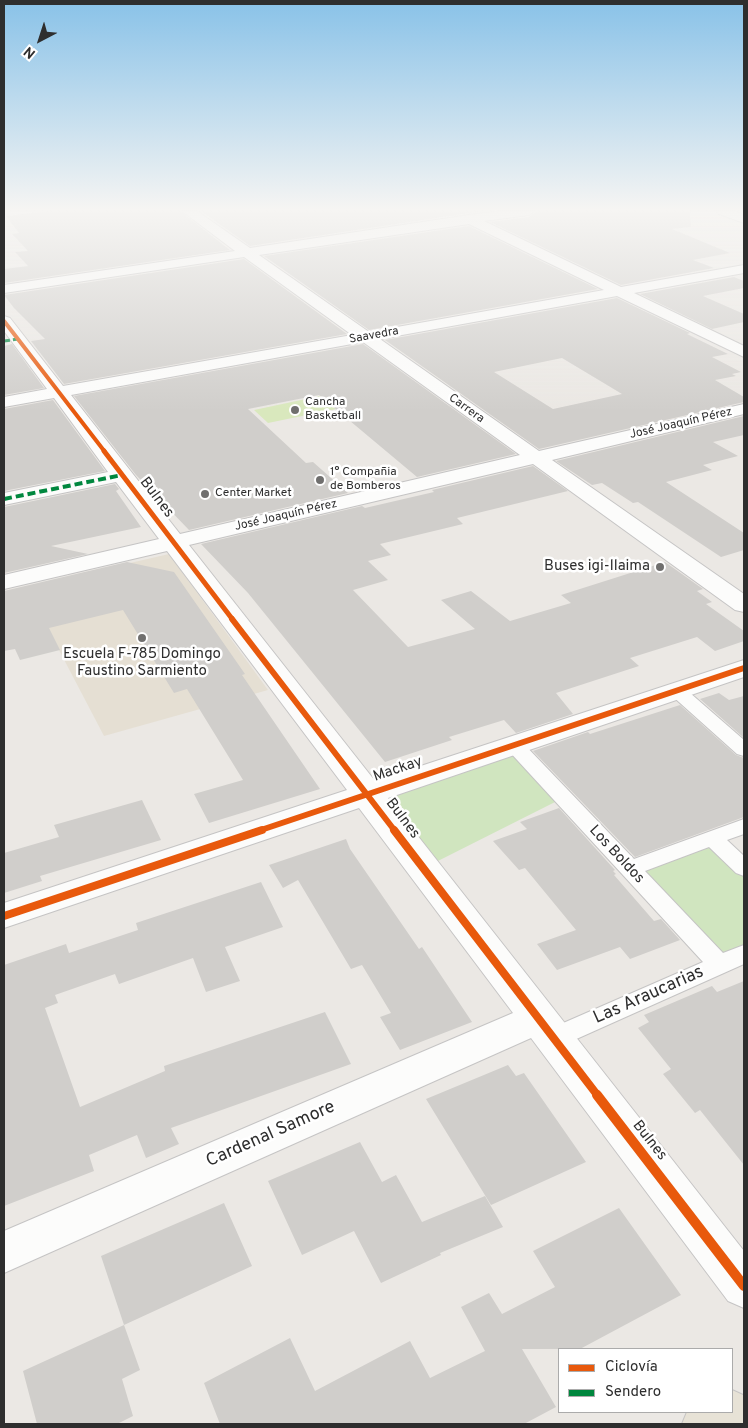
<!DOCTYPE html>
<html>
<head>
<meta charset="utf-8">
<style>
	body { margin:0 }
	#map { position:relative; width:748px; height:1428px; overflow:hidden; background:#ebe8e4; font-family:Overpass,sans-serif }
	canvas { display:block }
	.frame { position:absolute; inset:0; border:5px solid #2e2e2e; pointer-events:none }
	.legend { position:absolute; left:558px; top:1348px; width:175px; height:65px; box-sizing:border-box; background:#fff; border:1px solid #ababab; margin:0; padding:6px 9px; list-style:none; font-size:15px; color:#2e2e2e }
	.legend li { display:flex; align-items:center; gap:10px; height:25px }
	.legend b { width:25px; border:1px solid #ababab }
	.north { position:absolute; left:15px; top:15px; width:50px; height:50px; -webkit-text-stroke:4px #fff; paint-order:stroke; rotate:220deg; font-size:14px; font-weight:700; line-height:20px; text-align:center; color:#2e2e2e }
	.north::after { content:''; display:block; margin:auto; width:18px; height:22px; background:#2e2e2e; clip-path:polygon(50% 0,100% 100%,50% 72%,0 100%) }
</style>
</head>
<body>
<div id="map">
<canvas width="748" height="1428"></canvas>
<div class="frame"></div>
<ul class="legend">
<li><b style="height:6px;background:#e8590c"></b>Ciclovía</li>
<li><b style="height:6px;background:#00873e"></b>Sendero</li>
</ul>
<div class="north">N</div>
</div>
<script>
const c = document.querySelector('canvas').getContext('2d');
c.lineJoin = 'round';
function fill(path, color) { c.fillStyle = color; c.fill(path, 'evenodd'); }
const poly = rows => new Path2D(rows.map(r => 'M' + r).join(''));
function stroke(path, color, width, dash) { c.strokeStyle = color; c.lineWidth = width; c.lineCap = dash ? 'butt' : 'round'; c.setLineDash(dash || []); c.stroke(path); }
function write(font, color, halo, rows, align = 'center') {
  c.font = font + ' Overpass,sans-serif'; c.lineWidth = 5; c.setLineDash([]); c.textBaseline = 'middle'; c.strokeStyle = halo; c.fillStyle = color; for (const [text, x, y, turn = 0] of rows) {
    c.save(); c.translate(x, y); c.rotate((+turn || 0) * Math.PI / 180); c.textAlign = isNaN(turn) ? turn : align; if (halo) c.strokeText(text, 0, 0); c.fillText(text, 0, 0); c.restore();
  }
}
fill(poly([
	[169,554,268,690,104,736,26,587]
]), '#e5dfd3');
fill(poly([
	[514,745,563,798,424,868,367,794],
	[712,839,744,869,744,954,720,965,629,869]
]), '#d0e5bf');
fill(poly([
	[320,396,336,409,268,423,254,410]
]), '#d9e8bd');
fill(poly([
	[49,211,180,211,230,250,4,283,4,269,28,266,15,252,28,251,12,234,19,233,6,216],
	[201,211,483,211,250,246],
	[537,211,690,211,691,227,672,229,730,253,693,260,714,268,621,285,490,222,529,217],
	[469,226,598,289,369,330,264,256],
	[244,259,347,334,64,384,31,341,45,339,14,308,4,295],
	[734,277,744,281,744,288,703,296,744,314,744,322,712,329,640,294],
	[617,298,690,333,687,334,728,354,712,357,741,372,732,374,736,376,715,380,744,397,744,402,539,449,385,340],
	[562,358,622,394,553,409,494,372],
	[12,344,44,388,4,395,4,346],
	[363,344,516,454,417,477,319,395,248,409,306,463,313,462,348,493,189,530,136,475,74,396],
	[53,400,105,471,4,491,4,409],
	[744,416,744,435,713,442,738,456,703,465,712,470,666,482,744,533,744,550,721,557,638,502,633,503,602,483,592,485,556,461],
	[533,466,568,491,457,518,463,524,380,544,391,555,368,561,388,580,353,590,408,647,475,629,441,600,471,591,510,621,571,603,561,595,665,562,703,589,697,591,712,602,706,604,744,631,744,641,715,651,697,637,630,658,639,666,556,693,573,714,516,733,504,720,449,737,452,740,385,762,248,593,201,544,362,506,365,508,434,492,432,490],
	[115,484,119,489,116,491,141,527,51,546,88,554,4,573,4,507],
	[127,562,174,572,245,674,242,675,320,789,209,823,194,794,243,780,187,689,174,693,123,610,49,628,60,650,20,660,15,649,4,651,4,591],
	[719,693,729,700,744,696,744,738,700,699],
	[680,705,736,755,744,758,744,817,635,857,533,751,588,732,590,734],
	[142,800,161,840,40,876,42,881,4,893,4,853,59,837,54,825],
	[559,808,615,870,613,871,616,874,614,875,654,921,661,919,680,940,630,959,620,947,557,970,537,944,576,930,525,868,519,870,493,841,527,829,520,822],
	[346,839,350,849,419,949,422,947,472,1022,400,1050,380,1017,391,1013,362,965,351,969,298,880,283,888,269,865],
	[261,882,283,927,225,947,240,981,206,992,193,958,119,984,115,974,55,995,58,1003,45,1008,80,1107,165,1071,164,1066,325,1012,351,1064,171,1128,179,1144,146,1158,137,1135,89,1155,94,1171,4,1206,4,965,66,944,69,953,138,930,136,923],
	[744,981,744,1165,700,1110,695,1113,663,1074,671,1069,638,1028,649,1022,644,1015,712,986,717,992],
	[508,1065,516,1076,524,1073,586,1162,491,1205,426,1099],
	[360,1142,382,1182,396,1175,422,1222,485,1196,503,1227,440,1253,441,1255,381,1283,354,1231,302,1255,268,1181],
	[224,1203,252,1266,124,1325,101,1256],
	[619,1208,681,1295,580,1349,522,1349,556,1407,524,1424,220,1424,204,1383,290,1338,315,1391,410,1341,430,1378,485,1351,461,1307,489,1293,502,1314,555,1287,533,1251],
	[124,1325,140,1370,122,1379,133,1416,117,1424,37,1424,23,1371]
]), '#d0cecb');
const lane = poly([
	[676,685,682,686,744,740,744,756,737,754,670,694,667,690,670,686,676,685],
	[514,739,521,741,634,859,744,819,744,834,727,840,744,856,744,876,736,873,709,847,645,871,723,953,744,945,744,964,563,1045,554,1048,545,1045,541,1038,545,1031,703,962,507,749,504,745,507,741,514,739]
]);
const street = poly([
	[182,211,197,211,250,248,469,215,501,211,535,211,529,215,484,221,621,287,744,265,744,273,634,293,744,346,744,357,617,296,380,339,539,451,744,404,744,414,552,460,744,594,744,612,735,610,533,464,189,545,375,781,744,660,744,677,388,798,744,1251,744,1308,728,1301,531,1038,4,1273,4,1231,513,1013,359,808,4,928,4,903,347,790,167,551,4,589,4,575,159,539,116,482,4,505,4,493,108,472,54,398,4,407,4,397,47,389,4,331,4,316,10,318,63,386,352,335,244,257,4,293,4,285,235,251,182,211],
	[469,224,604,290,369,332,259,255,469,224],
	[363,342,520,455,180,534,71,395,363,342],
	[717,211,735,211,744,215,744,223,719,214,717,211]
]);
const primary = poly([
	[732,1390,743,1395,744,1398,744,1424,682,1424,687,1412,732,1412,732,1390]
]);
stroke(lane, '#c5c4c4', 2);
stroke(street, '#c5c4c4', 2);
stroke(primary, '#c6c5c4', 2);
fill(lane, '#fcfcfb');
fill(street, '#fcfcfb');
fill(primary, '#e7e2d6');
stroke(poly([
	[4,341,18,339]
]), '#00873e', 3, [6, 3]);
stroke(poly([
	[4,499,122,475]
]), '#00873e', 4, [8, 4]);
stroke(poly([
	[4,321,105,452]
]), '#e8590c', 4);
stroke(poly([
	[104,451,233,620]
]), '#e8590c', 5);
stroke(poly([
	[232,619,395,831],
	[258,831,744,668]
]), '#e8590c', 6);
stroke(poly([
	[394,830,598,1096],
	[4,916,262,830]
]), '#e8590c', 8);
stroke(poly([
	[597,1095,744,1286]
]), '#e8590c', 10);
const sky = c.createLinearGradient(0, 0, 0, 411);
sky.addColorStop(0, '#89c2e8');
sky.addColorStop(0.51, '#f6f5f3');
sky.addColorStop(1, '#f6f5f300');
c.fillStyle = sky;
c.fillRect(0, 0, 748, 411);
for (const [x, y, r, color] of [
	[295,410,5,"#706f6e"],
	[320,480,5,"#706f6e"],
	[205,494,5,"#706f6e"],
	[660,567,5,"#706f6e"],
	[142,638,5,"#706f6e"]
]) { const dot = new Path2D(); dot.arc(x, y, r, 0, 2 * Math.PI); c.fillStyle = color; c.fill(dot); stroke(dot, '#fff', 2); }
write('12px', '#2e2e2e', '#fff', [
	["Saavedra",374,336,-10],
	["Carrera",466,409,36],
	["José Joaquín Pérez",681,424,-13],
	["José Joaquín Pérez",286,516,-13]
]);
write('12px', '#2e2e2e', '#fff', [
	["Cancha",305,403],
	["Basketball",305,417],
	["1° Compañia",330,473],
	["de Bomberos",330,487],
	["Center Market",215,494]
], 'left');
write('15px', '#2e2e2e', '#fff', [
	["Bulnes",156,498,53],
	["Mackay",398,770,-19],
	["Bulnes",402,819,53],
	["Los Boldos",616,855,47],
	["Bulnes",649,1141,52]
]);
write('15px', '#2e2e2e', '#fff', [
	["Buses igi-llaima",650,567],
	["Escuela F-785 Domingo",142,655,"center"],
	["Faustino Sarmiento",142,672,"center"]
], 'right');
write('18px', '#2e2e2e', '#fff', [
	["Las Araucarias",649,996,-24],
	["Cardenal Samore",271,1135,-24]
]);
</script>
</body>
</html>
